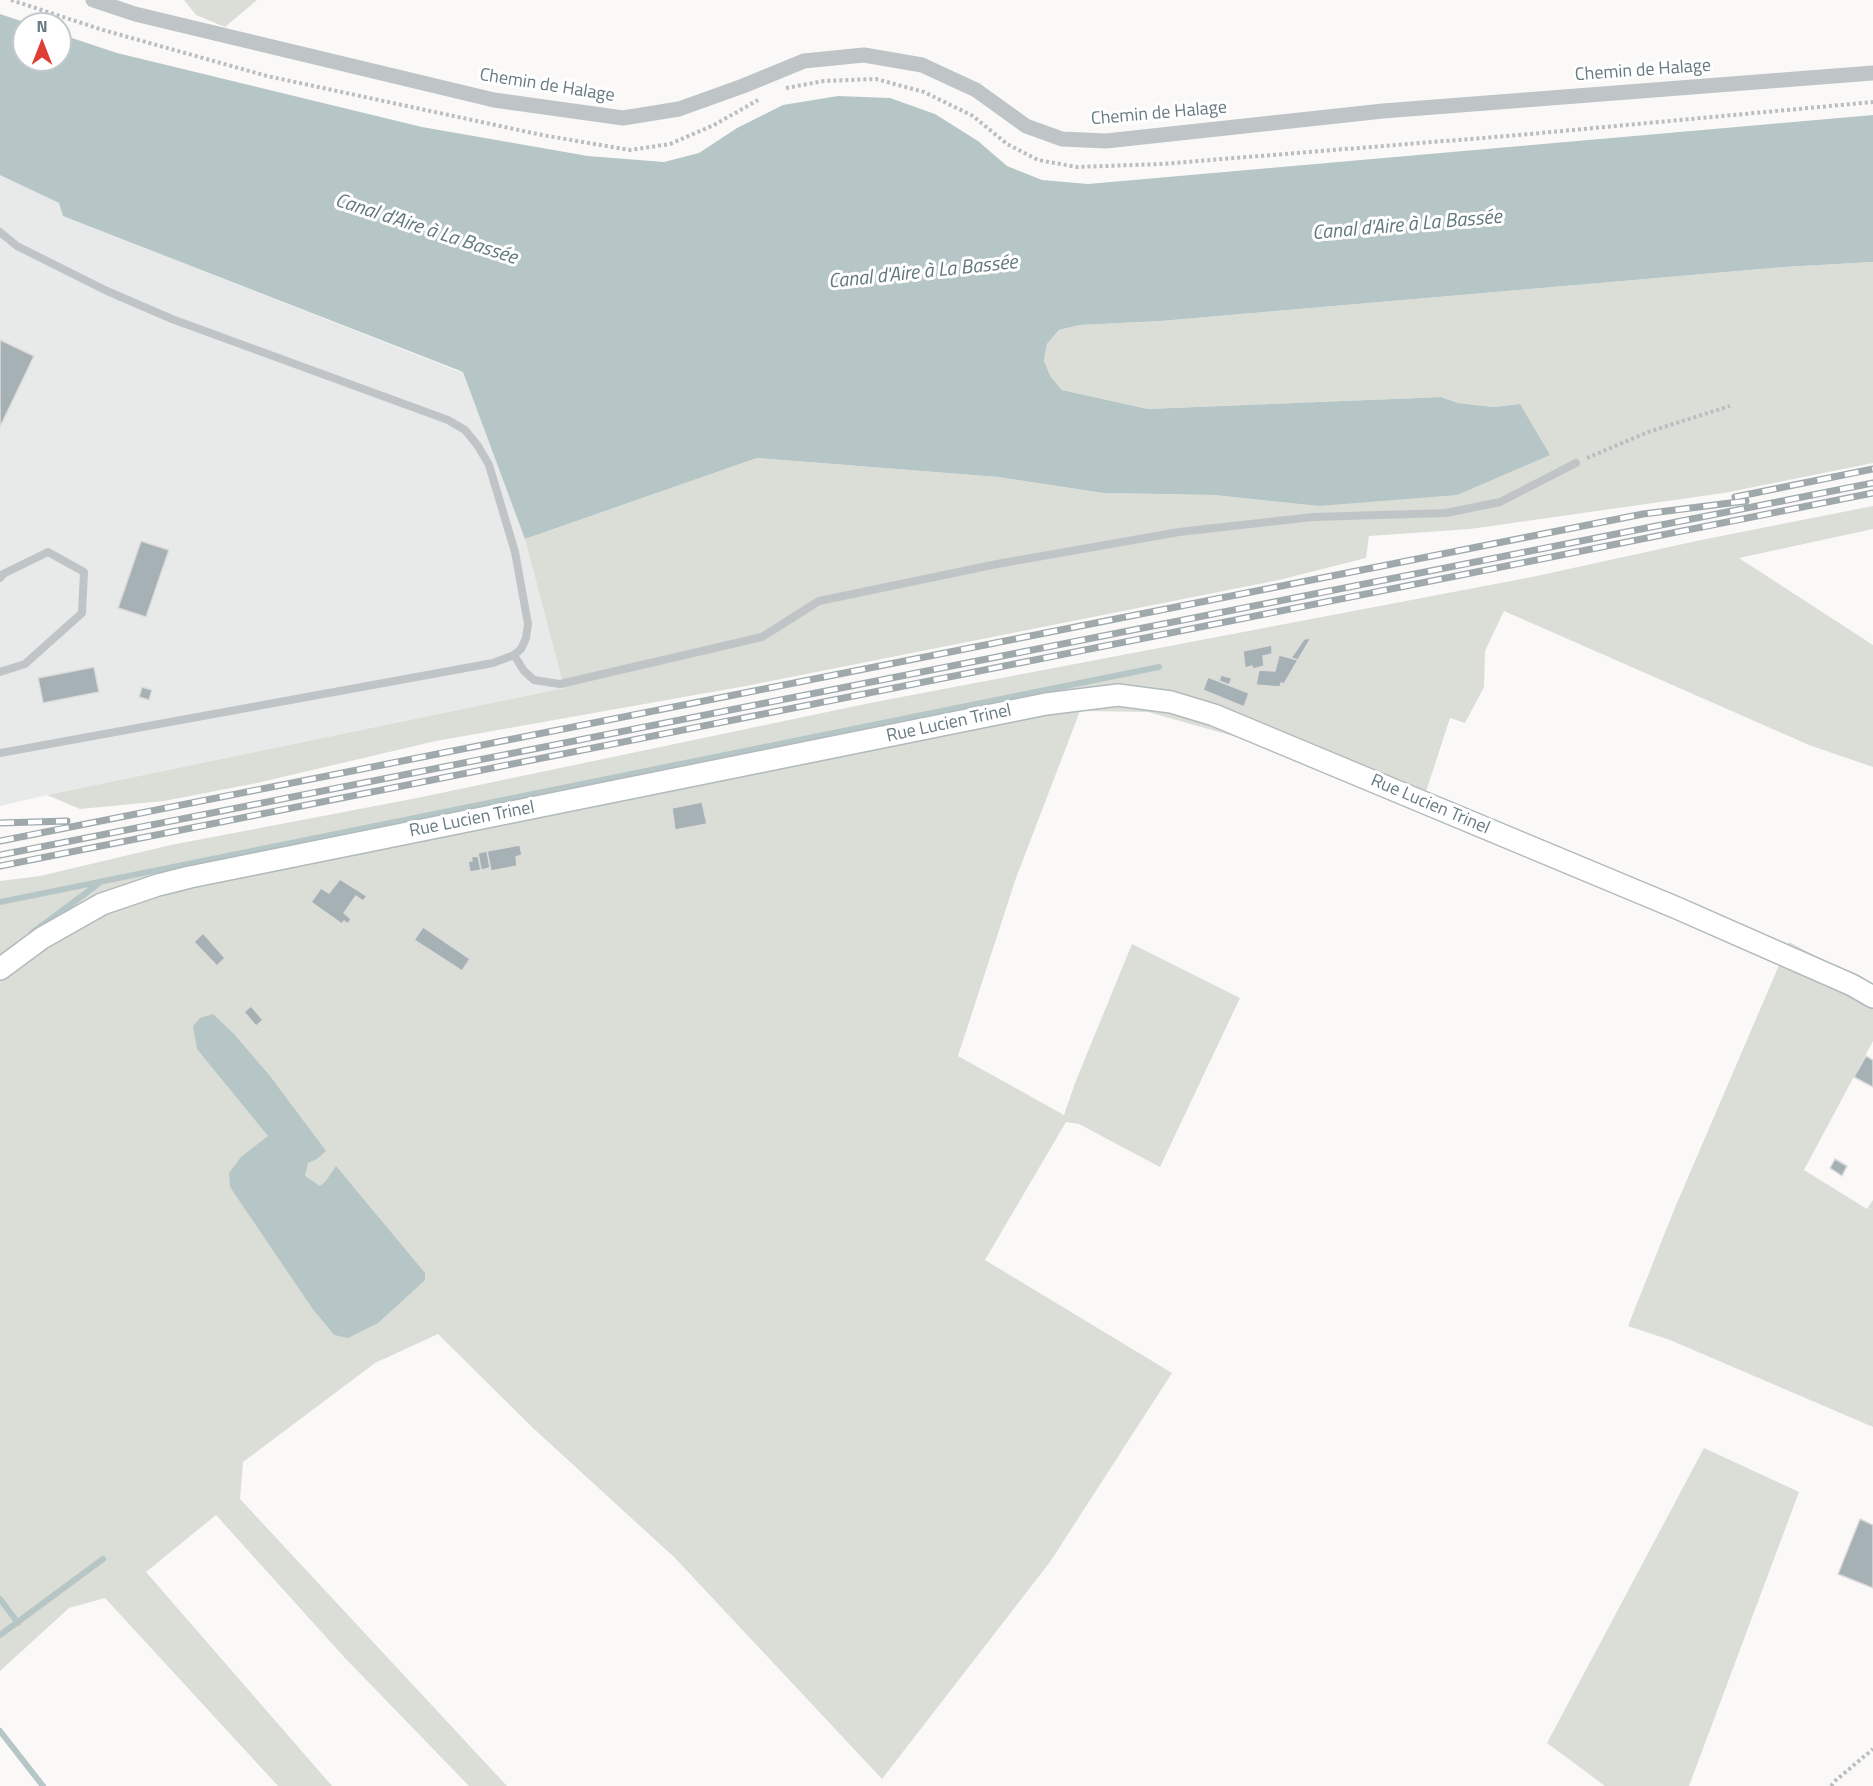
<!DOCTYPE html>
<html>
<head>
<meta charset="utf-8">
<style>
	body { margin:0 }
	#map { position:relative; width:1873px; height:1786px; overflow:hidden; background:#faf9f8; font-family:"Titillium Web",sans-serif }
	canvas { display:block }
	.north { position:absolute; left:12px; top:12px; width:60px; height:60px; box-sizing:border-box; background:#fff; border:2px solid #c2cacd; border-radius:50%; rotate:0deg; font-size:16px; font-weight:700; line-height:24px; text-align:center; color:#667a81 }
	.north::after { content:''; display:block; margin:auto; width:21px; height:27px; background:#dd3e35; clip-path:polygon(50% 0,100% 100%,50% 72%,0 100%) }
</style>
</head>
<body>
<div id="map">
<canvas width="1873" height="1786"></canvas>
<div class="north">N</div>
</div>
<script>
const c = document.querySelector('canvas').getContext('2d');
c.lineJoin = 'round';
function fill(path, color) { c.fillStyle = color; c.fill(path, 'evenodd'); }
const poly = rows => new Path2D(rows.map(r => 'M' + r).join(''));
function stroke(path, color, width, dash) { c.strokeStyle = color; c.lineWidth = width; c.lineCap = dash ? 'butt' : 'round'; c.setLineDash(dash || []); c.stroke(path); }
function write(font, color, halo, rows, align = 'center') {
  c.font = font + ' "Titillium Web",sans-serif'; c.lineWidth = 6; c.setLineDash([]); c.textBaseline = 'middle'; c.strokeStyle = halo; c.fillStyle = color; for (const [text, x, y, turn = 0] of rows) {
    c.save(); c.translate(x, y); c.rotate((+turn || 0) * Math.PI / 180); c.textAlign = isNaN(turn) ? turn : align; if (halo) c.strokeText(text, 0, 0); c.fillText(text, 0, 0); c.restore();
  }
}
fill(poly([
	[0,174,59,203,64,216,460,372,519,287,525,539,564,688,47,795,0,806]
]), '#e8e9e9');
fill(poly([
	[184,0,257,0,225,27,196,15],
	[1873,262,1873,463,1724,493,1470,529,1369,536,1366,558,1279,580,746,686,436,741,257,783,164,801,80,809,47,795,564,688,525,539,757,458,998,477,1103,493,1214,495,1318,506,1519,404,1493,407,1458,403,1441,397,1148,409,1062,390,1051,377,1044,361,1047,344,1059,330,1080,325,1161,321,1784,267],
	[1873,506,1873,529,1739,558,1873,645,1873,767,1809,745,1504,611,1485,651,1484,687,1465,723,1450,718,1420,810,1251,741,1148,712,1080,711,1016,878,958,1056,1064,1115,1075,1083,1132,944,1240,998,1160,1167,1079,1124,1066,1122,985,1260,1172,1373,1050,1562,882,1779,675,1558,533,1428,438,1334,375,1363,243,1462,240,1499,507,1786,469,1786,344,1657,216,1515,146,1572,332,1786,278,1786,105,1598,69,1608,0,1671,0,881,40,876,171,845,417,798,870,703,1532,577,1701,540],
	[1789,942,1873,986,1873,1041,1804,1170,1867,1209,1873,1200,1873,1427,1670,1340,1628,1326,1674,1210],
	[1704,1448,1799,1492,1689,1786,1605,1786,1547,1743]
]), '#dbded7');
fill(poly([
	[0,14,30,24,24,24,24,60,60,60,60,34,117,53,422,127,588,156,664,162,699,153,737,128,783,105,838,96,890,98,935,114,978,141,1007,166,1042,180,1088,184,1873,115,1873,262,1784,267,1161,321,1080,325,1059,330,1047,344,1044,361,1051,377,1062,390,1148,409,1441,397,1458,403,1493,407,1520,404,1550,455,1457,495,1318,506,1214,495,1103,493,998,477,757,458,525,539,463,372,63,216,59,203,0,175],
	[213,1014,233,1033,270,1076,326,1151,317,1159,308,1163,305,1176,320,1186,325,1182,336,1166,425,1273,425,1280,378,1323,348,1338,334,1335,312,1308,230,1187,229,1173,241,1157,268,1136,197,1049,193,1026,200,1018]
]), '#b6c6c7');
stroke(poly([
	[0,902,1159,667],
	[32,933,98,884],
	[0,1599,18,1623],
	[0,1635,103,1559],
	[0,1731,43,1786]
]), '#b6c6c7', 6);
const building = poly([
	[0,340,34,356,0,427,0,340],
	[141,541,169,550,146,617,118,608,141,541],
	[1311,638,1298,660,1291,658,1304,639,1311,638],
	[1272,645,1272,654,1263,656,1264,666,1253,669,1252,666,1245,668,1243,651,1272,645],
	[1279,655,1298,660,1284,684,1281,683,1280,687,1256,685,1259,670,1275,671,1279,655],
	[94,667,99,692,43,703,38,678,94,667],
	[1221,675,1232,678,1229,685,1219,681,1221,675],
	[1208,677,1249,693,1244,707,1203,690,1208,677],
	[142,687,152,690,149,700,139,697,142,687],
	[702,802,707,824,675,830,672,808,702,802],
	[520,845,522,855,516,857,517,866,491,871,487,851,520,845],
	[487,851,490,868,481,870,478,853,487,851],
	[478,856,481,870,470,872,468,861,472,861,471,857,478,856],
	[340,879,367,896,363,901,356,896,344,913,351,919,348,924,344,921,342,924,311,902,321,888,329,893,340,879],
	[423,927,470,959,462,971,414,940,423,927],
	[203,933,225,958,217,966,194,942,203,933],
	[251,1006,263,1020,256,1026,244,1012,251,1006],
	[1866,1056,1873,1060,1873,1087,1854,1077,1866,1056],
	[1835,1159,1847,1166,1842,1176,1830,1168,1835,1159],
	[1860,1519,1873,1525,1873,1588,1838,1574,1860,1519]
]);
fill(building, '#a6b1b5');
stroke(building, '#dcdbda', 1.5);
const secondary = poly([
	[0,969,42,938,102,904,158,885,190,877,1046,704,1118,695,1171,702,1214,715,1677,908,1852,985,1873,997]
]);
stroke(secondary, '#b1babc', 24);
stroke(poly([
	[11,0,103,30,267,76,542,135,630,150,670,144,714,125,758,100],
	[786,88,824,81,876,79,924,92,973,116,1007,144,1038,160,1077,167,1161,164,1519,135,1873,102],
	[1587,458,1648,432,1730,406],
	[1831,1786,1835,1781,1873,1749]
]), '#babec0', 4, [3, 3]);
stroke(poly([
	[0,232,17,246,107,291,172,319,448,420,465,430,478,446,489,465,515,552,528,624,526,638,521,649,514,655],
	[0,578,3,574,48,552,84,572,82,613,25,664,0,672],
	[0,753,493,663,514,655,524,671,534,680,560,684,762,637,819,601,997,564,1179,532,1313,517,1446,513,1500,502,1576,463]
]), '#bfc5c7', 8);
stroke(poly([
	[93,0,135,14,494,100,623,118,679,109,743,86,804,61,864,55,922,65,976,90,1026,126,1062,139,1106,141,1383,111,1873,73]
]), '#bfc5c7', 15);
stroke(secondary, '#fff', 21);
const rail = poly([
	[1735,497,1873,469],
	[0,823,67,821],
	[0,841,1643,514,1746,501],
	[0,855,1873,483],
	[0,866,1873,493]
]);
stroke(rail, '#9fa9ac', 7);
stroke(rail, '#fff', 4.5, [14]);
write('18px', '#667a81', '#fff', [
	["Chemin de Halage",1643,71,-4],
	["Chemin de Halage",547,86,9],
	["Chemin de Halage",1159,114,-5],
	["Rue Lucien Trinel",949,724,-12],
	["Rue Lucien Trinel",1430,805,23],
	["Rue Lucien Trinel",472,820,-11]
]);
write('italic 20px', '#60787b', '#fff', [
	["Canal d'Aire à La Bassée",1407,226,-5],
	["Canal d'Aire à La Bassée",426,230,18],
	["Canal d'Aire à La Bassée",923,273,-6]
]);
</script>
</body>
</html>
